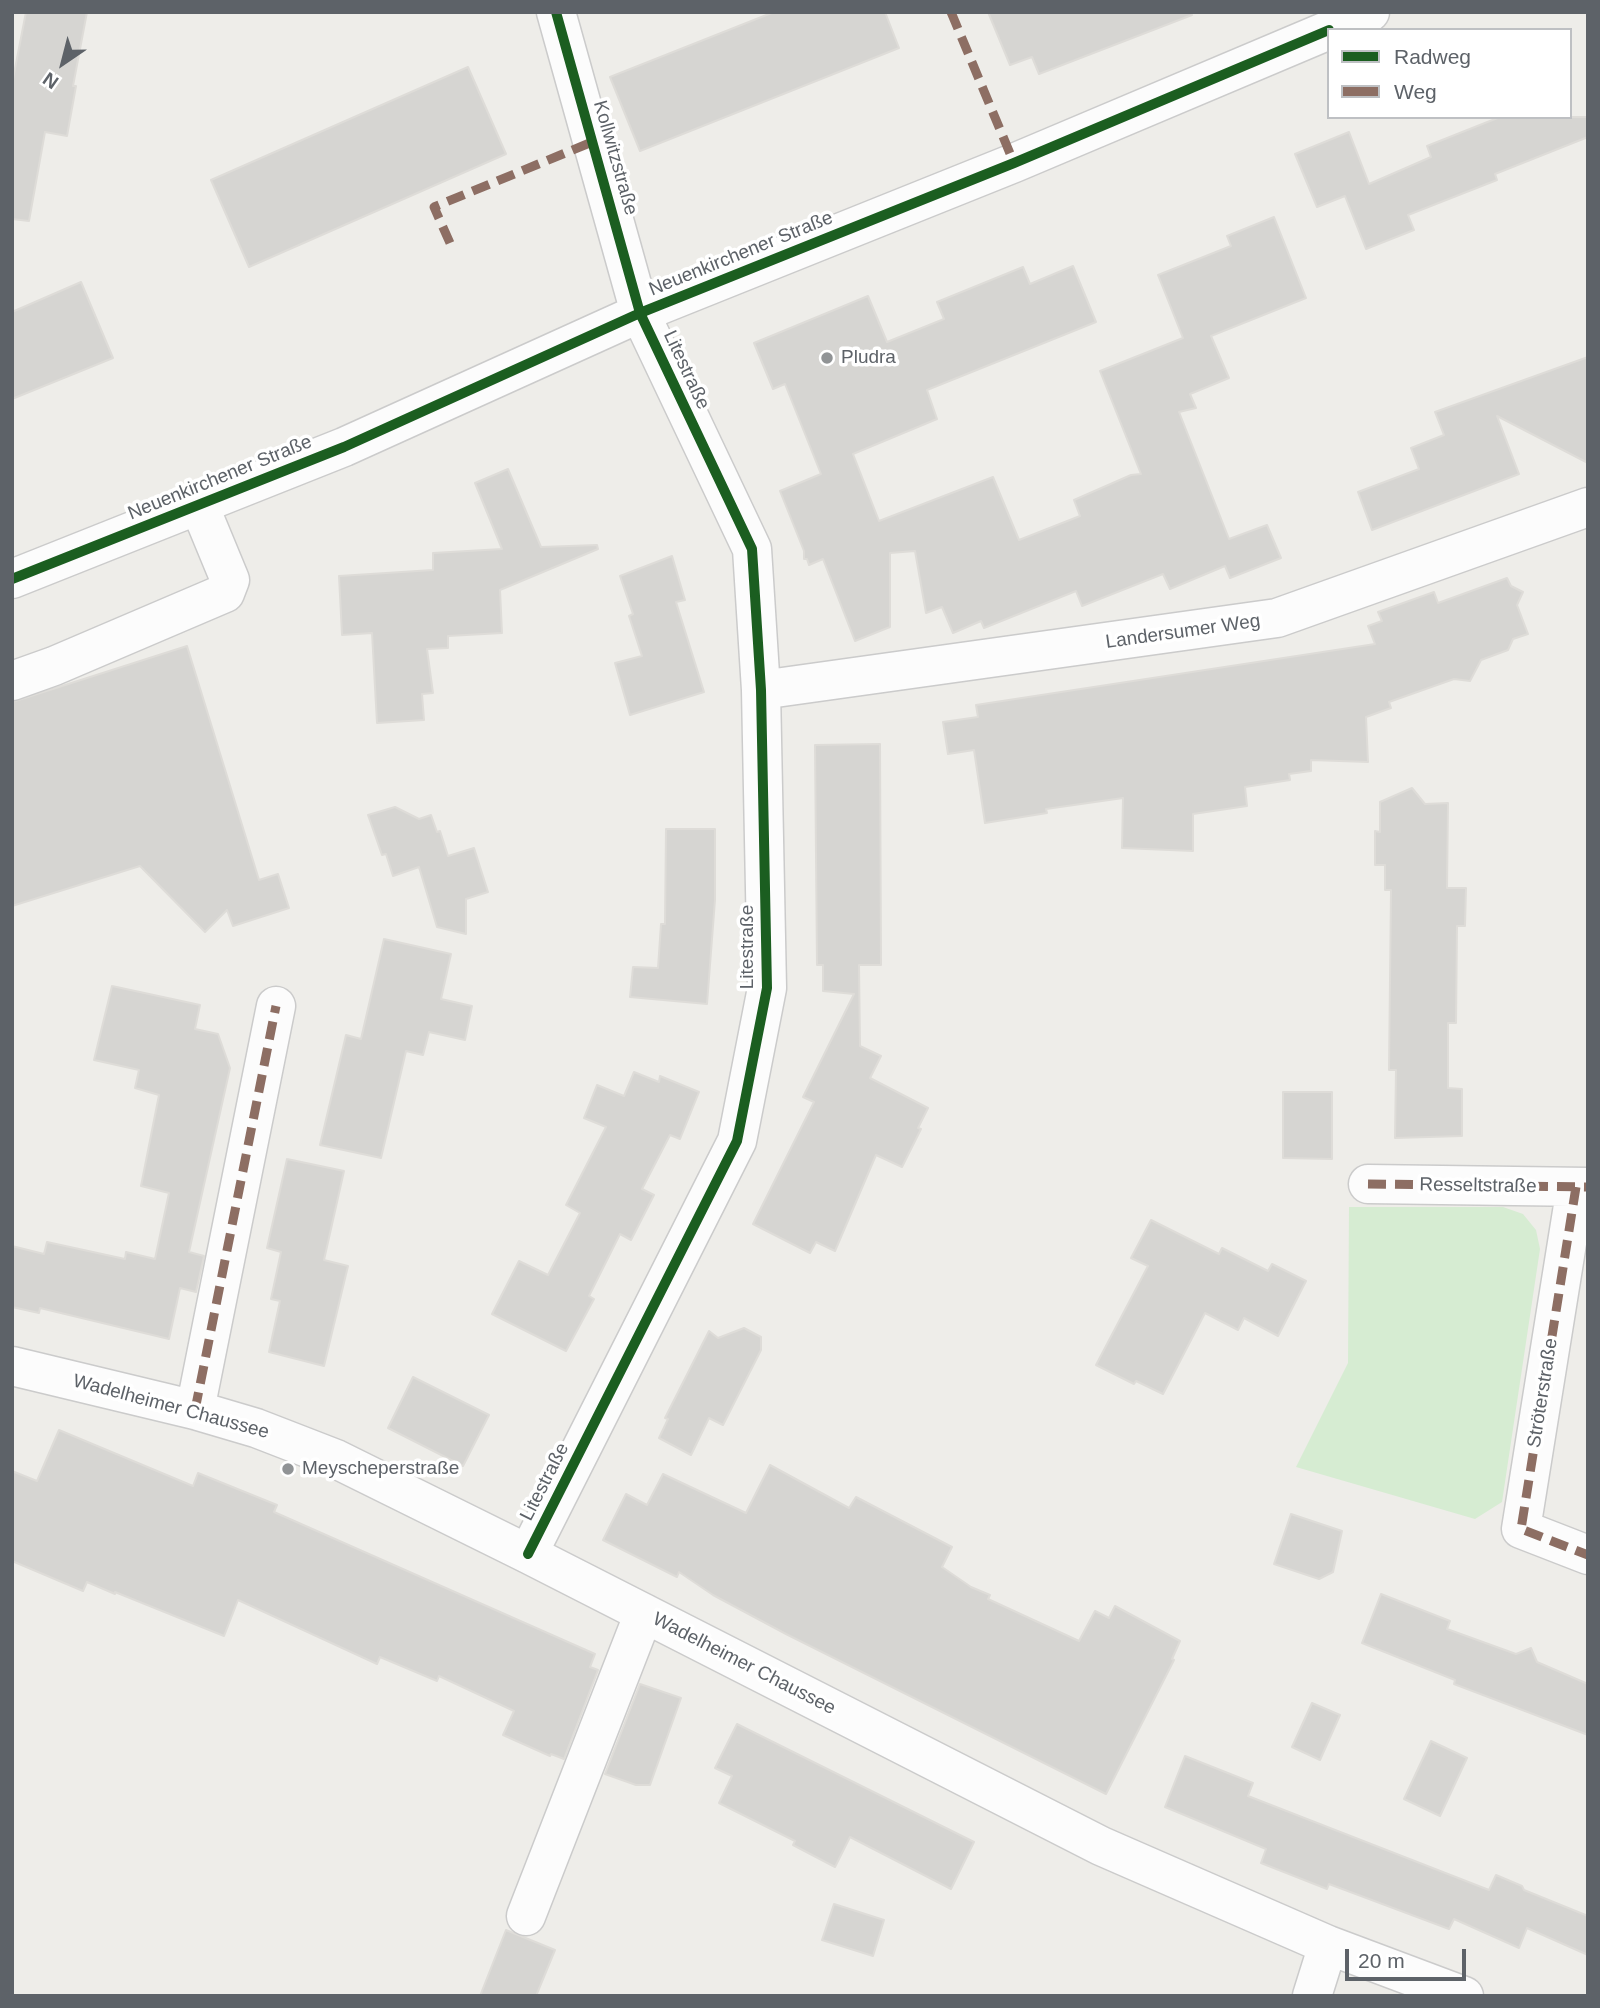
<!DOCTYPE html>
<html>
<head>
<meta charset="utf-8">
<style>
	body { margin:0 }
	#map { position:relative; width:1600px; height:2008px; overflow:hidden; background:#eeede9; font-family:Helvetica,sans-serif }
	canvas { display:block }
	.frame { position:absolute; inset:0; border:14px solid #5d6268; pointer-events:none }
	.legend { position:absolute; left:1327px; top:28px; width:245px; height:91px; box-sizing:border-box; background:#fff; border:2px solid #bec0c3; margin:0; padding:9px 12px; list-style:none; font-size:21px; color:#5d6268 }
	.legend li { display:flex; align-items:center; gap:14px; height:35px }
	.legend b { width:35px; border:2px solid #bec0c3 }
	.north { position:absolute; left:28px; top:28px; width:70px; height:70px; -webkit-text-stroke:5px #fff; paint-order:stroke; rotate:215deg; font-size:19px; font-weight:700; line-height:28px; text-align:center; color:#5d6268 }
	.north::after { content:''; display:block; margin:auto; width:24px; height:32px; background:#5d6268; clip-path:polygon(50% 0,100% 100%,50% 72%,0 100%) }
	.scale { position:absolute; left:1345px; top:1949px; width:121px; height:32px; box-sizing:border-box; border:4px solid #5d6268; border-top:0; padding-left:9px; font-size:21px; line-height:24px; white-space:nowrap; color:#5d6268; -webkit-text-stroke:5px #fff; paint-order:stroke }
</style>
</head>
<body>
<div id="map">
<canvas width="1600" height="2008"></canvas>
<div class="frame"></div>
<ul class="legend">
<li><b style="height:9px;background:#1b5e20"></b>Radweg</li>
<li><b style="height:9px;background:#8d6e63"></b>Weg</li>
</ul>
<div class="north">N</div>
<div class="scale">20 m</div>
</div>
<script>
const c = document.querySelector('canvas').getContext('2d');
c.lineJoin = 'round';
function fill(path, color) { c.fillStyle = color; c.fill(path, 'evenodd'); }
const poly = rows => new Path2D(rows.map(r => 'M' + r).join(''));
function stroke(path, color, width, dash) { c.strokeStyle = color; c.lineWidth = width; c.lineCap = dash ? 'butt' : 'round'; c.setLineDash(dash || []); c.stroke(path); }
function write(font, color, halo, rows, align = 'center') {
  c.font = font + ' Helvetica,sans-serif'; c.lineWidth = 7; c.setLineDash([]); c.textBaseline = 'middle'; c.strokeStyle = halo; c.fillStyle = color; for (const [text, x, y, turn = 0] of rows) {
    c.save(); c.translate(x, y); c.rotate((+turn || 0) * Math.PI / 180); c.textAlign = isNaN(turn) ? turn : align; if (halo) c.strokeText(text, 0, 0); c.fillText(text, 0, 0); c.restore();
  }
}
fill(poly([
	[1349,1207,1503,1207,1523,1214,1536,1230,1540,1249,1502,1502,1475,1519,1296,1467,1348,1363]
]), '#d6ecd2');
const building = poly([
	[26,12,87,12,73,86,76,86,67,136,45,132,29,221,12,219,12,84,26,12],
	[774,12,885,12,899,48,640,151,610,77,774,12],
	[988,12,1191,12,1192,15,1039,74,1032,57,1010,65,988,12],
	[468,67,506,154,249,267,211,180,468,67],
	[1500,117,1588,117,1588,137,1495,174,1497,180,1408,215,1414,230,1366,249,1345,196,1317,207,1295,154,1349,132,1369,184,1431,157,1427,146,1500,117],
	[1274,217,1306,298,1211,336,1229,378,1190,394,1196,408,1179,412,1229,539,1267,525,1281,558,1230,578,1225,566,1170,589,1163,574,1082,606,1076,591,984,628,981,621,953,633,942,607,926,613,915,551,890,553,890,627,855,641,823,559,809,565,807,559,804,559,804,551,780,491,821,474,785,384,773,389,754,343,868,296,887,342,944,319,937,302,1023,267,1030,284,1073,266,1096,322,927,390,937,419,853,454,879,521,993,477,1019,540,1080,516,1074,500,1131,475,1141,474,1100,371,1183,338,1158,275,1231,246,1227,236,1274,217],
	[81,282,113,358,12,399,12,312,81,282],
	[1588,357,1588,463,1497,416,1519,474,1372,530,1358,492,1419,469,1411,448,1444,435,1435,412,1588,357],
	[508,469,541,547,597,545,598,549,500,590,502,633,448,636,448,648,427,649,433,693,422,694,424,720,377,723,372,633,342,635,339,576,433,570,433,553,502,549,475,483,508,469],
	[672,556,685,600,676,602,704,692,630,715,615,663,642,656,629,616,633,614,620,576,672,556],
	[1507,578,1511,586,1523,592,1517,605,1528,634,1513,639,1508,650,1481,660,1470,681,1454,679,1389,702,1391,708,1366,717,1368,762,1311,760,1311,771,1289,774,1290,780,1245,787,1247,806,1193,814,1193,851,1122,848,1123,798,1046,809,1047,813,985,823,974,750,948,754,943,722,978,717,976,705,1375,644,1368,626,1382,621,1378,612,1434,592,1438,603,1507,578],
	[187,646,259,880,278,874,289,908,233,926,227,910,205,932,140,866,12,906,12,702,187,646],
	[880,744,881,965,859,965,860,1046,881,1056,870,1078,928,1108,918,1128,921,1129,902,1167,876,1155,835,1251,816,1242,810,1253,753,1224,814,1102,803,1097,854,994,823,991,823,965,817,965,815,745,880,744],
	[1412,788,1425,804,1448,803,1447,888,1466,888,1465,926,1457,926,1456,1023,1448,1023,1448,1088,1462,1089,1462,1136,1395,1138,1396,1070,1389,1070,1391,890,1385,890,1385,865,1375,865,1375,831,1380,832,1380,802,1412,788],
	[395,807,419,819,431,815,437,832,440,831,448,856,474,848,488,892,466,899,466,934,437,927,419,867,393,876,386,854,382,855,368,815,395,807],
	[666,829,715,829,715,900,707,1004,630,997,633,967,658,968,661,924,665,924,666,829],
	[384,939,451,954,441,999,472,1006,465,1040,429,1032,423,1055,406,1051,381,1158,320,1145,346,1035,361,1039,384,939],
	[112,986,200,1005,195,1029,218,1034,230,1068,189,1252,204,1256,196,1292,180,1288,169,1339,40,1308,39,1313,12,1307,12,1246,44,1254,47,1242,125,1259,126,1252,155,1259,169,1193,141,1186,159,1095,135,1088,139,1070,94,1060,112,986],
	[634,1072,659,1082,660,1076,699,1092,680,1139,670,1135,642,1189,654,1195,631,1240,620,1234,589,1296,594,1299,566,1351,492,1314,519,1261,548,1275,580,1213,566,1205,606,1127,584,1118,597,1085,624,1096,634,1072],
	[1283,1092,1332,1092,1332,1159,1283,1158,1283,1092],
	[287,1159,344,1171,324,1260,348,1266,324,1366,269,1352,280,1301,271,1299,281,1252,267,1248,287,1159],
	[1151,1220,1219,1254,1222,1248,1268,1271,1272,1264,1306,1281,1278,1336,1244,1318,1238,1330,1205,1313,1163,1394,1136,1381,1134,1384,1096,1365,1148,1266,1131,1258,1151,1220],
	[744,1328,761,1337,761,1350,723,1425,709,1418,691,1455,659,1438,668,1419,665,1418,709,1331,718,1338,744,1328],
	[413,1377,489,1415,463,1466,388,1428,413,1377],
	[59,1430,193,1486,198,1473,277,1505,274,1512,595,1654,590,1667,598,1670,564,1759,551,1754,550,1756,503,1735,514,1711,439,1676,437,1681,380,1657,377,1664,238,1600,224,1636,115,1592,115,1594,87,1582,83,1591,12,1561,12,1471,37,1481,59,1430],
	[770,1465,849,1508,856,1497,952,1547,942,1567,971,1587,990,1595,988,1599,1079,1641,1095,1611,1109,1618,1115,1606,1180,1641,1172,1659,1174,1660,1106,1794,786,1634,713,1595,679,1572,677,1577,603,1540,626,1494,647,1505,663,1474,746,1513,770,1465],
	[1291,1514,1342,1531,1333,1572,1319,1579,1274,1564,1291,1514],
	[1381,1594,1450,1621,1447,1629,1516,1654,1531,1648,1537,1662,1588,1684,1588,1735,1454,1684,1455,1680,1362,1643,1381,1594],
	[640,1684,681,1698,650,1785,636,1785,605,1774,640,1684],
	[1312,1703,1340,1715,1320,1760,1292,1747,1312,1703],
	[737,1724,974,1842,951,1889,850,1837,835,1867,793,1845,795,1841,719,1803,732,1776,715,1768,737,1724],
	[1431,1741,1467,1758,1440,1816,1404,1799,1431,1741],
	[1185,1756,1253,1783,1248,1796,1489,1890,1496,1875,1522,1886,1524,1890,1588,1916,1588,1955,1527,1928,1519,1948,1454,1919,1449,1929,1329,1884,1327,1889,1261,1863,1266,1849,1165,1807,1185,1756],
	[834,1904,884,1920,873,1956,822,1940,834,1904],
	[506,1930,555,1950,536,1996,480,1996,506,1930]
]);
fill(building, '#d6d5d2');
stroke(building, '#dedcd8', 2);
const minor = poly([
	[1329,30,1370,12],
	[12,579,344,447,640,313,1014,163,1329,30],
	[12,681,54,666,225,593,230,580,199,505],
	[761,690,1277,618,1588,507],
	[1368,1184,1588,1187],
	[1576,1187,1521,1529,1588,1555],
	[12,1366,195,1410,256,1428,336,1459,528,1554,1101,1846,1328,1945,1464,1996],
	[195,1410,276,1006],
	[528,1554,737,1141,767,988,761,690,752,549,640,313,556,12],
	[526,1916,644,1613],
	[1312,1996,1328,1945]
]);
stroke(minor, '#cbcbcb', 41);
stroke(minor, '#fcfcfc', 38);
stroke(poly([
	[951,12,1014,163],
	[450,243,434,207,592,142],
	[1368,1184,1588,1187],
	[1576,1187,1521,1529,1588,1555],
	[195,1410,276,1006]
]), '#8d6e63', 9, [18, 9]);
stroke(poly([
	[12,579,344,447,640,313,1014,163,1329,30],
	[528,1554,737,1141,767,988,761,690,752,549,640,313,556,12]
]), '#1b5e20', 10);
for (const [x, y, r, color] of [
	[827,358,7,"#909395"],
	[288,1469,7,"#909395"]
]) { const dot = new Path2D(); dot.arc(x, y, r, 0, 2 * Math.PI); c.fillStyle = color; c.fill(dot); stroke(dot, '#fff', 2.5); }
write('19px', '#5d6268', '#fff', [
	["Kollwitzstraße",615,158,74],
	["Neuenkirchener Straße",741,254,-22],
	["Litestraße",686,370,65],
	["Neuenkirchener Straße",220,478,-22],
	["Landersumer Weg",1183,632,-8],
	["Litestraße",748,947,-90],
	["Resseltstraße",1478,1186,1],
	["Ströterstraße",1543,1393,-81],
	["Wadelheimer Chaussee",171,1407,15],
	["Litestraße",545,1482,-63],
	["Wadelheimer Chaussee",744,1664,27]
]);
write('19px', '#5d6268', '#fff', [
	["Pludra",841,358],
	["Meyscheperstraße",302,1469]
], 'left');
</script>
</body>
</html>
